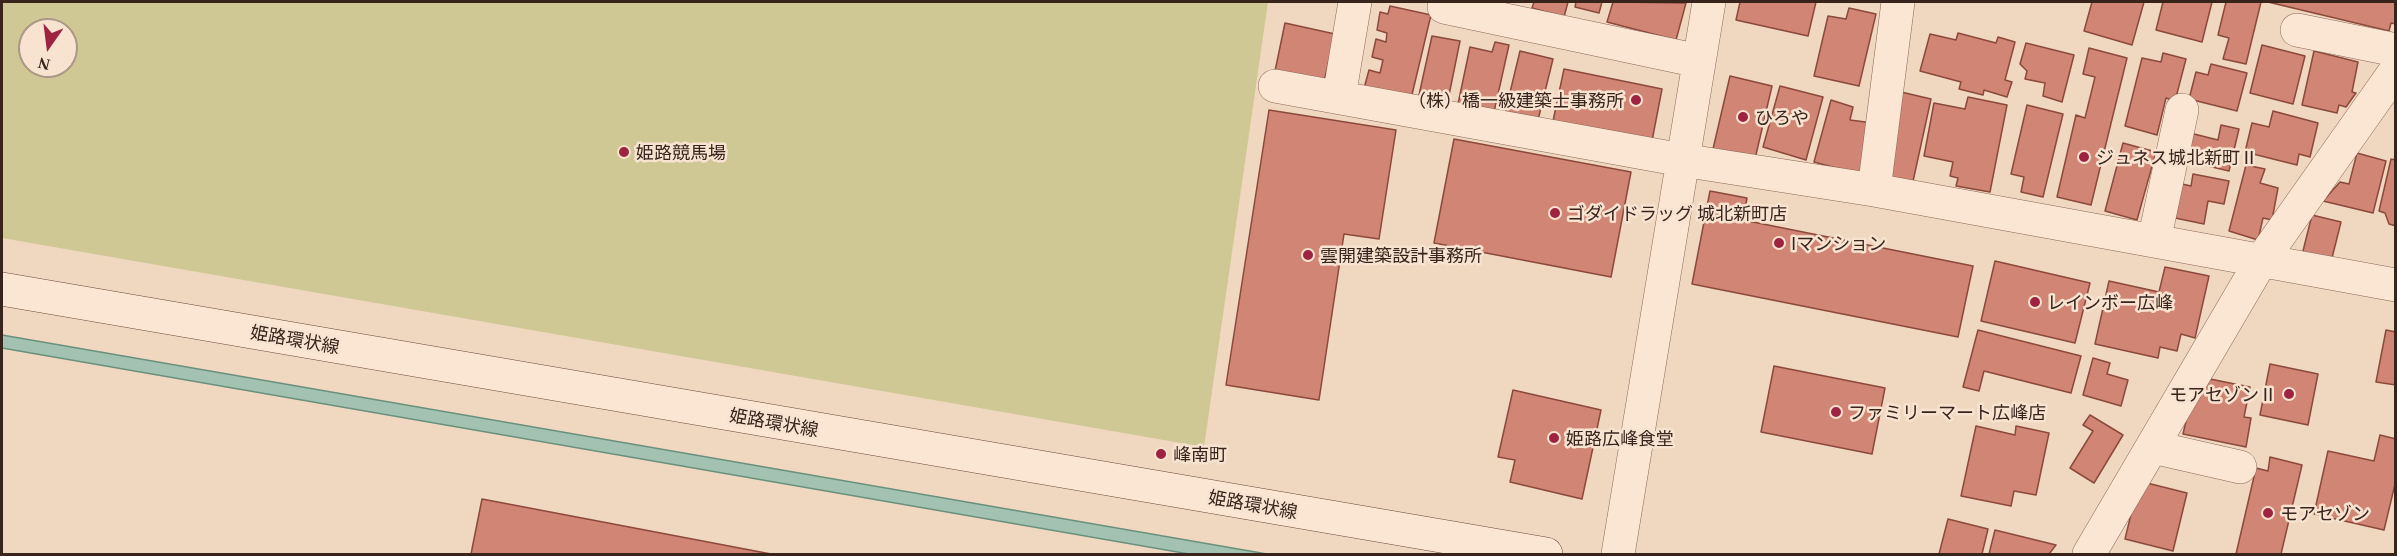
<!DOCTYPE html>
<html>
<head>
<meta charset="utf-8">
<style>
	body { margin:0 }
	#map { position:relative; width:2397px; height:556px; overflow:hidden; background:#f0d7c0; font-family:Georgia,serif }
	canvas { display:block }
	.frame { position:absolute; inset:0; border:3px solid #39241c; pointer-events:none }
	.north { position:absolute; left:18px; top:18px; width:60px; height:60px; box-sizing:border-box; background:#f7e3d0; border:2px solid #ab9788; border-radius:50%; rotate:194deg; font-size:16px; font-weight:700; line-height:24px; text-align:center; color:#39241c }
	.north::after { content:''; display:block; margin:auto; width:21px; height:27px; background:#9d2340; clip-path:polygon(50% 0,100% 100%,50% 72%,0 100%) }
</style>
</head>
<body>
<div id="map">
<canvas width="2397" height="556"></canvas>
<div class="frame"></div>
<div class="north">N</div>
</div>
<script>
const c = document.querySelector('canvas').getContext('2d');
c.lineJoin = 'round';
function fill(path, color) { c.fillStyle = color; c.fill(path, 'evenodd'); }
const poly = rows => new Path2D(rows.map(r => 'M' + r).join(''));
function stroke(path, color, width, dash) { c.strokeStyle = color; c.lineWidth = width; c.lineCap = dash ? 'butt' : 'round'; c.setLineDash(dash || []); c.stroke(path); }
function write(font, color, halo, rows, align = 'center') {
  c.font = font + ' Georgia,"Noto Sans JP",serif'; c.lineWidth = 5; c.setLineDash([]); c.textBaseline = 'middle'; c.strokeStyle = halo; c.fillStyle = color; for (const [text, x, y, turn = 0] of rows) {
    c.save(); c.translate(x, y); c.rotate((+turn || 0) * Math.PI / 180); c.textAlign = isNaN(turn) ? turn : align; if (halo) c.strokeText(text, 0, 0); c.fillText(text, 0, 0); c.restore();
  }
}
fill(poly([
	[2,2,1268,2,1204,447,2,238],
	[30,30,66,30,66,66,30,66]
]), '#cfc894');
const water = poly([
	[2,335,1267,554,1189,554,2,348,2,335]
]);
fill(water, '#a3c2b2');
stroke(water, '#6a917e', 1.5);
const building = poly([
	[1534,2,1568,2,1564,17,1532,8,1534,2],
	[1576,2,1602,2,1599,13,1575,7,1576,2],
	[1613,2,1686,3,1676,40,1607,22,1613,2],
	[1740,2,1816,2,1808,36,1736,20,1740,2],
	[2092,2,2144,2,2132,45,2084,31,2092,2],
	[2163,2,2212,2,2202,42,2156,30,2163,2],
	[2226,2,2261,2,2246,64,2223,59,2229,38,2218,35,2226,2],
	[2268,2,2396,2,2396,24,2391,23,2389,31,2268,2],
	[1390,6,1431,15,1410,103,1363,92,1369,70,1380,73,1383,60,1372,57,1376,39,1386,42,1387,33,1377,30,1380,12,1388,14,1390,6],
	[1849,8,1876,14,1859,86,1814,76,1828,16,1846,19,1849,8],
	[1285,23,1335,34,1324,82,1275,71,1285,23],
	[1958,33,1996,43,1998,37,2015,42,2005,80,2012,82,2007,97,1984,90,1983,95,1959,89,1961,82,1920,71,1930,34,1956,40,1958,33],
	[1432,36,1460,41,1448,100,1419,95,1432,36],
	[1495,42,1509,45,1494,112,1458,104,1470,47,1492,52,1495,42],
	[2026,43,2074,55,2062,102,2043,96,2045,83,2025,79,2027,71,2020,64,2026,43],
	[2262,45,2305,56,2293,104,2250,93,2262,45],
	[2089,48,2127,58,2091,205,2057,197,2076,115,2085,118,2095,77,2083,74,2089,48],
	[1520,51,1553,59,1538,120,1505,113,1520,51],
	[2314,51,2358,62,2352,92,2356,93,2346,107,2339,105,2337,113,2302,105,2314,51],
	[2163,53,2186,59,2175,101,2166,98,2157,135,2125,126,2142,58,2161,62,2163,53],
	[2211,64,2247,73,2237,111,2189,99,2196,72,2208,75,2211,64],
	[1564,69,1662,89,1652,141,1553,121,1564,69],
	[1730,76,1772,86,1755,159,1713,149,1730,76],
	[1780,86,1823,97,1806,160,1763,147,1780,86],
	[1901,92,1931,99,1912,186,1892,182,1884,171,1901,92],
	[1968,97,2007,105,1990,192,1956,186,1958,178,1950,176,1953,162,1924,156,1934,103,1965,109,1968,97],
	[1831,100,1853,107,1850,120,1873,123,1862,175,1814,162,1831,100],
	[2027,105,2063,114,2043,197,2021,192,2024,177,2011,174,2027,105],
	[1269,110,1396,130,1379,239,1344,234,1319,400,1226,385,1269,110],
	[2273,111,2318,123,2310,157,2299,154,2297,165,2245,152,2252,123,2269,127,2273,111],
	[2221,125,2239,129,2229,171,2183,160,2190,133,2218,140,2221,125],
	[1454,139,1631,172,1611,277,1434,243,1454,139],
	[2123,143,2156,152,2137,220,2105,211,2123,143],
	[2357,153,2386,161,2373,213,2323,201,2340,182,2349,184,2357,153],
	[2391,159,2396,160,2396,226,2389,224,2385,213,2379,211,2391,159],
	[2246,165,2265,169,2260,183,2278,188,2272,220,2263,218,2258,240,2229,231,2246,165],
	[2193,174,2229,181,2224,204,2208,201,2204,224,2175,218,2182,184,2191,186,2193,174],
	[1710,191,1747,198,1743,220,1973,266,1958,337,1692,284,1710,191],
	[2312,215,2341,222,2331,262,2302,255,2312,215],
	[1995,261,2090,283,2075,343,1981,321,1995,261],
	[2165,267,2209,276,2195,338,2181,334,2177,351,2160,347,2158,358,2095,344,2109,281,2159,292,2165,267],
	[1978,330,2081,356,2071,393,1984,371,1979,391,1963,387,1978,330],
	[2386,330,2396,332,2396,385,2376,382,2386,330],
	[2093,358,2110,363,2107,374,2128,380,2121,406,2083,395,2093,358],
	[2270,364,2318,374,2308,425,2260,415,2270,364],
	[1774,366,1885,388,1872,454,1761,432,1774,366],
	[2210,379,2250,387,2244,417,2251,418,2246,447,2183,434,2189,408,2210,379],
	[1513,390,1601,410,1582,499,1510,482,1515,460,1498,457,1513,390],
	[2090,415,2123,435,2094,483,2070,468,2093,431,2083,425,2090,415],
	[1976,426,2015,435,2016,426,2049,433,2036,495,2014,491,2011,506,1961,496,1976,426],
	[2380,435,2396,439,2396,480,2384,530,2314,514,2328,451,2374,461,2380,435],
	[2270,457,2302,465,2281,554,2236,554,2256,468,2268,471,2270,457],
	[2139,481,2187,493,2173,551,2125,539,2139,481],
	[482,499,771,554,471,554,482,499],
	[1948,519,1988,529,1982,554,1939,554,1948,519],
	[1995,530,2056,545,2049,554,1989,554,1995,530]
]);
fill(building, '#d18574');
stroke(building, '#8b493b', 1.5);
const street = poly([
	[1444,7,1699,61],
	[2297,30,2396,50],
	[1275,86,1682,160,1874,190,2396,285],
	[1339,97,1355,2],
	[1874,190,1898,2],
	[2154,241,2182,110],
	[2152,447,2240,467],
	[1618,554,1709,2],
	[2089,554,2261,261,2396,70]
]);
const secondary = poly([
	[2,289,1546,554]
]);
stroke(street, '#8b6757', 34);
stroke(secondary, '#6c483a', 34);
stroke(street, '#fbe6d4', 33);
stroke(secondary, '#fbe6d4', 33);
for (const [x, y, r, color] of [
	[1636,100,6,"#9d2340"],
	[1743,117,6,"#9d2340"],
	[624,152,6,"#9d2340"],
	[2084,157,6,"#9d2340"],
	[1555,213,6,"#9d2340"],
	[1779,243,6,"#9d2340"],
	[1308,255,6,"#9d2340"],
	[2035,302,6,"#9d2340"],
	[2289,394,6,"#9d2340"],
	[1836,412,6,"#9d2340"],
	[1554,438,6,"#9d2340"],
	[1161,454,6,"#9d2340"],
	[2268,513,6,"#9d2340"]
]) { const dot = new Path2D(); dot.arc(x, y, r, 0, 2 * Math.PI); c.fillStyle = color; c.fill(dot); stroke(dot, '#f7e3d0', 2); }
write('18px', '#39241c', '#f7e3d0', [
	["（株）橋一級建築士事務所",1624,100,"right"],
	["ひろや",1755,117],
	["姫路競馬場",636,152],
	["ジュネス城北新町Ⅱ",2096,157],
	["ゴダイドラッグ 城北新町店",1567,213],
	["Iマンション",1791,243],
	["雲開建築設計事務所",1320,255],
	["レインボー広峰",2047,302],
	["モアセゾンⅡ",2277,394,"right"],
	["ファミリーマート広峰店",1848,412],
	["姫路広峰食堂",1566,438],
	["峰南町",1173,454],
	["モアセゾン",2280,513]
], 'left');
write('18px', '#39241c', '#f7e3d0', [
	["姫路環状線",295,339,10],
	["姫路環状線",774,422,10],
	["姫路環状線",1253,504,10]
]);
</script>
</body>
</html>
